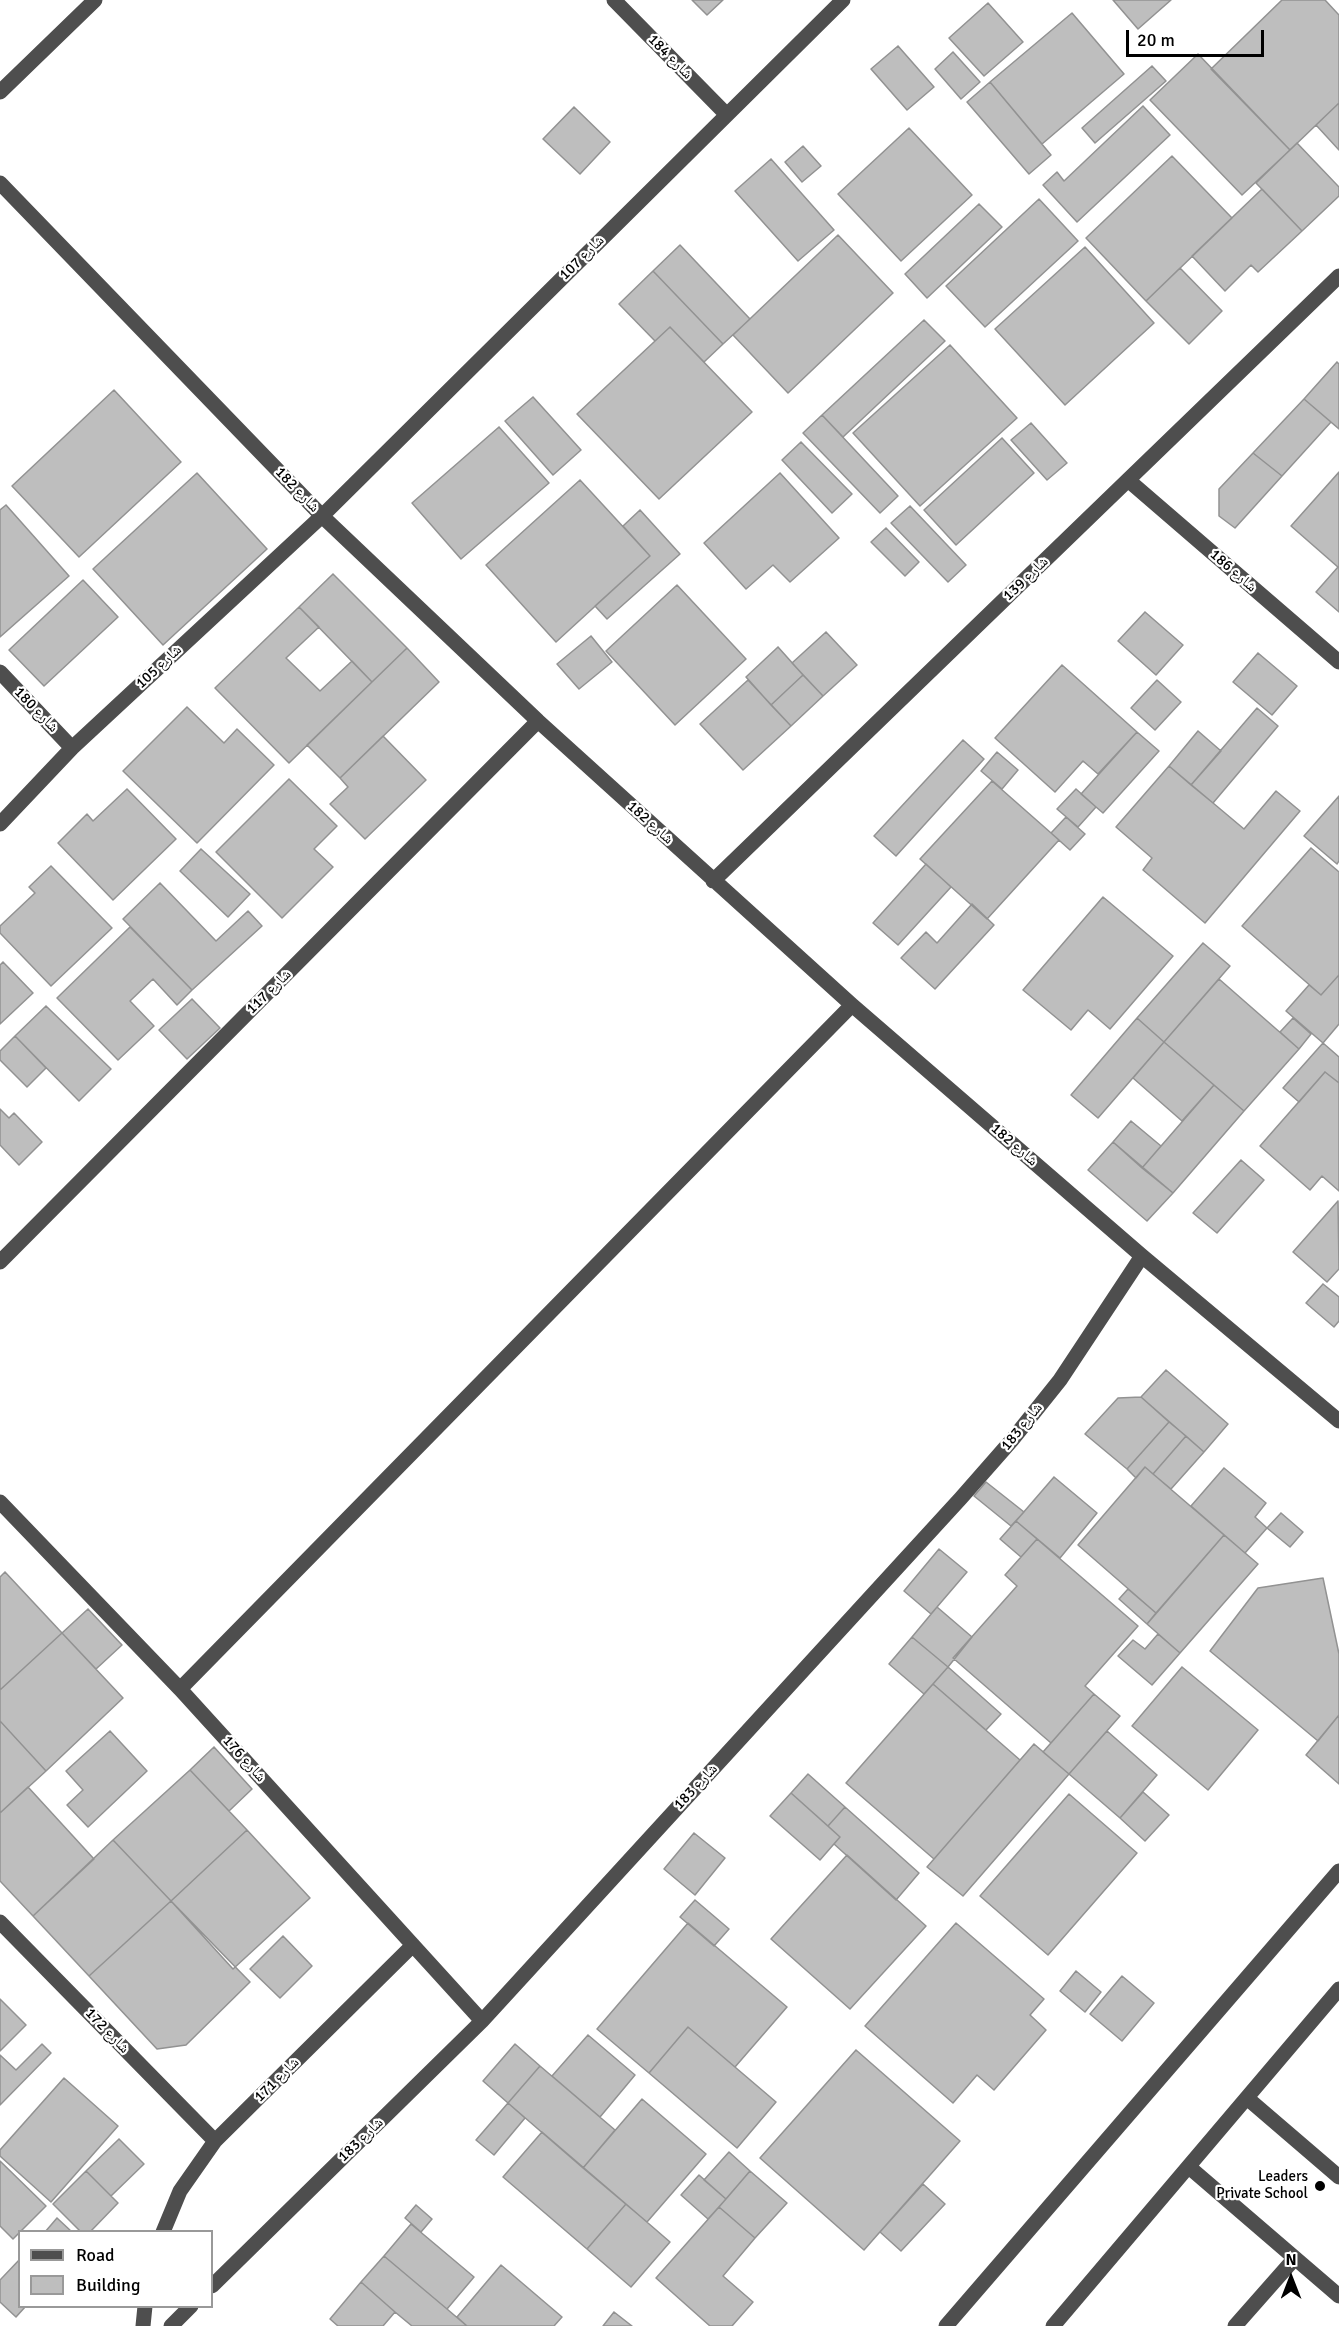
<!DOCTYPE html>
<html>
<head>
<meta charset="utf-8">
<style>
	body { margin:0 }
	#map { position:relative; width:1339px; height:2326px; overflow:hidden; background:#fff; font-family:Signika,sans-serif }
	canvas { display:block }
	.legend { position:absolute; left:18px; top:2230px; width:195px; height:78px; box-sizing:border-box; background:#fff; border:2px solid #999; margin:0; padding:8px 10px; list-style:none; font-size:18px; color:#000 }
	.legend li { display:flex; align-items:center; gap:12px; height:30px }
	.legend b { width:30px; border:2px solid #999 }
	.north { position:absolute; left:1261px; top:2248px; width:60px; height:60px; -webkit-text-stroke:4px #fff; paint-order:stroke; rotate:0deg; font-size:16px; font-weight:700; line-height:24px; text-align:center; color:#000 }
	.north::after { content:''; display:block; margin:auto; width:21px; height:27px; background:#000; clip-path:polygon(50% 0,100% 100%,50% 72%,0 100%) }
	.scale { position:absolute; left:1126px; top:30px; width:138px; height:27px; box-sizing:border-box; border:3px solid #000; border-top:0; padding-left:8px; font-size:18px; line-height:21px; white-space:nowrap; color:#000; -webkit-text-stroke:4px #fff; paint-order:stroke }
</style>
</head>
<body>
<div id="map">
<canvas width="1339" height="2326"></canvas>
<ul class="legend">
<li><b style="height:8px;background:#4e4e4e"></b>Road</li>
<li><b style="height:16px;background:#bebebe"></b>Building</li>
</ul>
<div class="north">N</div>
<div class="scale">20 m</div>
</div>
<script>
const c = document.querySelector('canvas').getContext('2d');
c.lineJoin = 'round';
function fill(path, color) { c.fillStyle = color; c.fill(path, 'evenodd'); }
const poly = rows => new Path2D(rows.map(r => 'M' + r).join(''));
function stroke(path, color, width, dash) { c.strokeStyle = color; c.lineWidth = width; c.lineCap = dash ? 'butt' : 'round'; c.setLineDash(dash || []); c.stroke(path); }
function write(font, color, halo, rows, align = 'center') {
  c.font = font + ' Signika,"Noto Naskh Arabic",sans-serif'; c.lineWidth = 4.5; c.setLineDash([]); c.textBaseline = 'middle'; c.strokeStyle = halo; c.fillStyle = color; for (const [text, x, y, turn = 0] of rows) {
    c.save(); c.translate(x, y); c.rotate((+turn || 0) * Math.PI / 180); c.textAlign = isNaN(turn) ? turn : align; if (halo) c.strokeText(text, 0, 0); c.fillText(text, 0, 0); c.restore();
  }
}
const building = poly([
	[692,0,723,0,707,15,692,0],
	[1113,0,1171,0,1138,29,1113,0],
	[1282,0,1325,0,1339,15,1339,103,1290,150,1211,69,1282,0],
	[988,3,1023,42,984,76,949,38,988,3],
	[1072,13,1124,74,1042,144,990,82,1072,13],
	[898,46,934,87,907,110,871,69,898,46],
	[953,52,980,82,961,99,935,69,953,52],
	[1198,54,1290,150,1242,195,1150,100,1198,54],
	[1152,66,1166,81,1095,143,1082,128,1152,66],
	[990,82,1051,155,1029,174,967,102,990,82],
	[1339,103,1339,150,1316,125,1339,103],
	[1143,106,1170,135,1077,222,1043,185,1057,172,1064,181,1143,106],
	[574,107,610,142,580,174,543,139,574,107],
	[909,128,972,195,901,261,838,194,909,128],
	[1297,143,1339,187,1339,196,1302,231,1256,183,1297,143],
	[803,146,821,166,802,182,785,162,803,146],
	[1172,156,1232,218,1146,301,1086,238,1172,156],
	[771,159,834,230,798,261,735,191,771,159],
	[1262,189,1302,231,1258,272,1251,265,1225,291,1192,256,1262,189],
	[1039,199,1078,241,985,327,946,286,1039,199],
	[979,204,1002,227,927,298,905,274,979,204],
	[838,235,893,293,788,393,733,335,838,235],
	[680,245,750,319,723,344,653,271,680,245],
	[1085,247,1154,323,1065,405,995,329,1085,247],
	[1180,268,1222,311,1189,344,1146,301,1180,268],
	[653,271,723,344,704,362,670,327,655,341,619,304,653,271],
	[924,320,945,341,843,437,822,415,924,320],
	[670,327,752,412,659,499,577,414,670,327],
	[950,345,1017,418,920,506,853,433,950,345],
	[1337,362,1339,364,1339,429,1304,399,1337,362],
	[114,390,181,462,79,557,12,486,114,390],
	[533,397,581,450,553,475,505,421,533,397],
	[1304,399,1331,422,1282,476,1253,453,1304,399],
	[822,415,898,496,880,513,803,433,822,415],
	[1031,423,1067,463,1047,480,1011,440,1031,423],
	[499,427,549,483,461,559,412,503,499,427],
	[1002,438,1034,473,956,545,924,510,1002,438],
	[801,442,852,494,832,513,782,460,801,442],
	[1253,453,1282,476,1235,528,1219,516,1219,489,1253,453],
	[1339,472,1339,568,1291,526,1339,472],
	[197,473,267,549,163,645,93,569,197,473],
	[780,473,839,538,790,582,773,565,746,589,704,543,780,473],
	[580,480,650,556,556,642,486,565,580,480],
	[6,505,69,576,0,637,0,510,6,505],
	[910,506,966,565,948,582,891,523,910,506],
	[640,510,680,554,607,619,595,606,650,556,623,526,640,510],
	[886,528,919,562,905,576,871,542,886,528],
	[1338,567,1339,568,1339,612,1316,592,1338,567],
	[333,574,407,648,372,682,299,607,333,574],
	[83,580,118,617,44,686,9,650,83,580],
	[677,585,746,659,675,725,606,651,677,585],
	[299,607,319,627,286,658,320,691,352,661,372,682,289,763,215,688,299,607],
	[1145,612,1183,645,1156,675,1118,641,1145,612],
	[826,632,857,665,823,696,792,663,826,632],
	[591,636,612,662,579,689,557,664,591,636],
	[778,647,803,675,771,705,746,677,778,647],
	[407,648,439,682,340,778,307,745,407,648],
	[1258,653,1297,686,1272,715,1233,682,1258,653],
	[1062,665,1137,732,1098,774,1083,761,1055,792,995,738,1062,665],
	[803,675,823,696,791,726,771,705,803,675],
	[748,680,791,726,743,770,700,724,748,680],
	[1157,680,1181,702,1155,730,1131,708,1157,680],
	[187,707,224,743,237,729,274,765,197,843,123,771,187,707],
	[1257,708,1278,726,1213,803,1191,785,1257,708],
	[1198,731,1221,751,1191,785,1169,766,1198,731],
	[1137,732,1159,751,1103,813,1081,794,1137,732],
	[383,736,426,780,365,839,330,804,348,787,340,778,383,736],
	[963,740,984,759,896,856,874,836,963,740],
	[997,752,1018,770,1002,789,981,771,997,752],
	[1169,766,1244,829,1276,791,1300,811,1205,923,1143,870,1152,858,1116,827,1169,766],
	[289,779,337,826,314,849,333,867,282,918,216,852,289,779],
	[992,781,1059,840,987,919,920,859,992,781],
	[127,789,176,839,113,900,58,843,87,814,93,821,127,789],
	[1076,789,1096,807,1078,827,1057,809,1076,789],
	[1339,796,1339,861,1337,864,1304,836,1339,796],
	[1066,817,1085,834,1070,850,1051,833,1066,817],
	[1311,848,1339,872,1339,975,1321,995,1242,926,1311,848],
	[201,849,250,894,228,917,180,871,201,849],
	[926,864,951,887,898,945,873,923,926,864],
	[51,866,112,928,51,986,0,933,0,926,35,893,29,887,51,866],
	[160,883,216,941,248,911,262,926,192,990,123,919,160,883],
	[1103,897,1173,956,1110,1029,1088,1010,1071,1030,1023,990,1103,897],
	[972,904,994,925,935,989,901,958,926,932,937,943,972,904],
	[130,927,192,990,177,1005,153,979,130,1001,154,1026,118,1060,57,998,130,927],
	[1203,943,1230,966,1164,1042,1137,1018,1203,943],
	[3,962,33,993,0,1024,0,965,3,962],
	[1339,975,1339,1024,1323,1043,1286,1011,1309,985,1321,995,1339,975],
	[1219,979,1299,1049,1244,1111,1164,1042,1219,979],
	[192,999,220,1028,187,1059,159,1030,192,999],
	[46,1006,111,1069,79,1101,15,1036,46,1006],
	[1137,1018,1164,1042,1098,1118,1071,1095,1137,1018],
	[1293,1018,1311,1034,1299,1049,1280,1032,1293,1018],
	[15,1036,46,1068,27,1087,0,1060,0,1051,15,1036],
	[1164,1042,1214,1085,1182,1121,1133,1078,1164,1042],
	[1323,1043,1339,1057,1339,1083,1325,1072,1299,1102,1283,1088,1323,1043],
	[1325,1072,1339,1083,1339,1191,1322,1176,1310,1190,1260,1146,1325,1072],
	[1214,1085,1244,1111,1173,1193,1142,1168,1214,1085],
	[0,1109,9,1118,14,1113,42,1142,19,1165,0,1145,0,1109],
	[1131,1121,1161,1146,1142,1168,1113,1142,1131,1121],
	[1113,1142,1173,1193,1147,1221,1088,1170,1113,1142],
	[1241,1160,1264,1180,1217,1233,1193,1213,1241,1160],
	[1338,1201,1339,1269,1327,1282,1293,1252,1338,1201],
	[1323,1284,1339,1297,1339,1321,1334,1327,1306,1303,1323,1284],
	[1166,1370,1228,1424,1204,1452,1141,1397,1166,1370],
	[1141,1397,1169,1422,1127,1469,1085,1434,1118,1398,1141,1397],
	[1169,1422,1186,1436,1153,1474,1145,1467,1136,1478,1127,1469,1169,1422],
	[1186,1436,1204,1452,1171,1489,1153,1474,1186,1436],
	[1145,1467,1224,1535,1156,1613,1078,1545,1145,1467],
	[1224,1468,1266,1503,1255,1517,1267,1528,1245,1553,1191,1506,1224,1468],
	[1054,1477,1097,1513,1060,1558,1016,1521,1054,1477],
	[986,1482,1024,1512,1011,1526,974,1496,986,1482],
	[1281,1513,1303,1532,1290,1547,1267,1528,1281,1513],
	[1016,1521,1037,1539,1021,1557,1000,1539,1016,1521],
	[1224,1535,1258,1564,1180,1653,1147,1624,1224,1535],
	[1037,1539,1138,1626,1085,1686,1094,1694,1051,1743,953,1658,1017,1586,1005,1575,1037,1539],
	[939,1549,967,1572,931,1614,904,1591,939,1549],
	[5,1572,62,1633,0,1690,0,1577,5,1572],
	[1323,1578,1339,1654,1339,1715,1318,1741,1210,1651,1258,1588,1323,1578],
	[1128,1589,1156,1613,1147,1624,1119,1599,1128,1589],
	[937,1607,972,1637,948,1667,912,1637,937,1607],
	[88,1609,122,1645,96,1669,62,1633,88,1609],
	[62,1633,123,1698,46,1771,0,1721,0,1690,62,1633],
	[1158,1634,1180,1653,1152,1685,1118,1656,1133,1640,1145,1649,1158,1634],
	[912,1637,948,1667,924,1694,889,1664,912,1637],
	[948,1667,1001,1714,986,1730,933,1684,948,1667],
	[1182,1667,1258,1730,1208,1790,1132,1726,1182,1667],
	[933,1684,1020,1760,934,1859,846,1783,933,1684],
	[1094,1694,1120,1716,1069,1774,1043,1752,1094,1694],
	[1339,1715,1339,1784,1306,1755,1339,1715],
	[0,1721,46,1771,0,1813,0,1721],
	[110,1731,147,1771,88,1827,67,1805,83,1790,66,1771,110,1731],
	[1107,1731,1157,1775,1120,1818,1069,1774,1107,1731],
	[1034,1744,1069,1774,963,1896,927,1867,1034,1744],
	[214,1747,252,1789,229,1811,190,1770,214,1747],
	[190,1770,247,1830,171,1901,113,1840,190,1770],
	[808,1774,845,1807,828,1826,791,1793,808,1774],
	[28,1787,94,1859,33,1916,0,1881,0,1813,28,1787],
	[1143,1792,1169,1815,1145,1841,1120,1818,1143,1792],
	[791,1793,840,1837,820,1860,770,1816,791,1793],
	[1069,1794,1137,1853,1048,1955,980,1896,1069,1794],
	[845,1807,919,1873,896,1900,834,1844,840,1837,828,1826,845,1807],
	[247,1830,310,1898,233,1969,171,1901,247,1830],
	[694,1833,725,1858,695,1895,664,1869,694,1833],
	[113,1840,171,1901,89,1976,33,1916,113,1840],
	[847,1855,926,1926,850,2009,771,1939,847,1855],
	[695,1900,729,1929,714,1946,680,1917,695,1900],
	[171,1901,250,1982,186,2045,157,2049,89,1976,171,1901],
	[688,1923,787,2007,735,2067,688,2027,649,2073,597,2029,688,1923],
	[956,1923,1044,1999,1030,2015,1046,2030,994,2090,977,2075,953,2103,865,2026,956,1923],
	[283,1936,312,1966,280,1998,250,1969,283,1936],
	[1076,1971,1101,1992,1085,2012,1060,1991,1076,1971],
	[1122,1976,1154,2003,1122,2041,1090,2014,1122,1976],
	[0,1999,26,2025,0,2051,0,1999],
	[688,2027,776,2102,737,2148,649,2073,688,2027],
	[588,2035,635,2075,600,2117,552,2076,588,2035],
	[42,2044,51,2053,0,2105,0,2055,16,2070,42,2044],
	[515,2044,540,2066,508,2103,483,2081,515,2044],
	[856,2050,960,2141,864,2250,760,2158,856,2050],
	[540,2066,615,2130,583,2168,508,2103,540,2066],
	[64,2078,118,2126,51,2202,0,2156,0,2150,64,2078],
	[642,2099,706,2154,647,2222,583,2168,642,2099],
	[508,2103,525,2118,494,2155,476,2140,508,2103],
	[542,2132,626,2204,587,2249,503,2177,542,2132],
	[119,2139,144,2164,111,2196,86,2171,119,2139],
	[729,2152,750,2171,726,2199,704,2180,729,2152],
	[0,2161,46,2206,13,2239,0,2226,0,2161],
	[86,2171,118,2203,90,2232,81,2232,53,2204,86,2171],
	[750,2171,787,2203,755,2238,719,2207,750,2171],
	[699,2175,726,2199,708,2219,681,2195,699,2175],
	[923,2184,945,2204,901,2251,880,2232,923,2184],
	[626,2204,670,2242,631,2287,587,2249,626,2204],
	[416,2205,432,2219,421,2232,405,2218,416,2205],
	[719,2207,755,2238,723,2276,753,2302,732,2326,710,2326,656,2278,719,2207],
	[57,2218,72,2232,45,2232,57,2218],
	[411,2224,474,2277,447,2309,384,2256,411,2224],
	[384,2256,447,2309,467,2326,412,2326,395,2312,361,2282,384,2256],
	[20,2259,20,2306,26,2306,16,2317,0,2302,0,2280,20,2259],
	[501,2265,562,2317,554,2326,467,2326,457,2317,501,2265],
	[361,2282,395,2312,383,2326,338,2326,330,2319,361,2282],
	[614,2312,632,2326,603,2326,614,2312]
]);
fill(building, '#bebebe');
stroke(building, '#929292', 1.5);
stroke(poly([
	[614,0,727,115],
	[0,92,95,0],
	[0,183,322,516,538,721,852,1005,1142,1256,1339,1421],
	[1128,480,1339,662],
	[0,672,72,748],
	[0,824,72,748,322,516,843,0],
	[713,881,1339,276],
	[0,1262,538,721],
	[0,1502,180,1689,482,2021],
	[180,1689,852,1005],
	[0,1922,215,2141],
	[1247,2098,1339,2177],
	[1189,2167,1339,2296],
	[163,2232,180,2191,215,2141,413,1945],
	[212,2286,482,2021,961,1498,1012,1440,1060,1380,1142,1256],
	[143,2326,145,2306],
	[171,2326,191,2306],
	[946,2326,1339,1871],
	[1053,2326,1339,1989],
	[1235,2326,1295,2258]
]), '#4e4e4e', 15);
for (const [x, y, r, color] of [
	[1320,2186,6,"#000"]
]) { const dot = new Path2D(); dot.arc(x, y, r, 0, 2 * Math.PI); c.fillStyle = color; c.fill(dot); stroke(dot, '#fff', 2); }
write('15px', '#000', '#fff', [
	["شارع 184",670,57,45],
	["شارع 107",582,258,-45],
	["شارع 182",297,490,46],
	["شارع 186",1233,571,41],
	["شارع 139",1026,579,-44],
	["شارع 105",159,667,-43],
	["شارع 180",36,710,46],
	["شارع 182",650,823,42],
	["شارع 117",269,992,-45],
	["شارع 182",1014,1145,41],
	["شارع 183",1022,1427,-51],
	["شارع 176",244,1759,48],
	["شارع 183",696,1787,-47],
	["شارع 172",107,2031,46],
	["شارع 171",277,2080,-45],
	["شارع 183",361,2140,-44]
]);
write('15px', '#000', '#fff', [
	["Leaders",1308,2177],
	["Private School",1308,2194]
], 'right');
</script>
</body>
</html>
